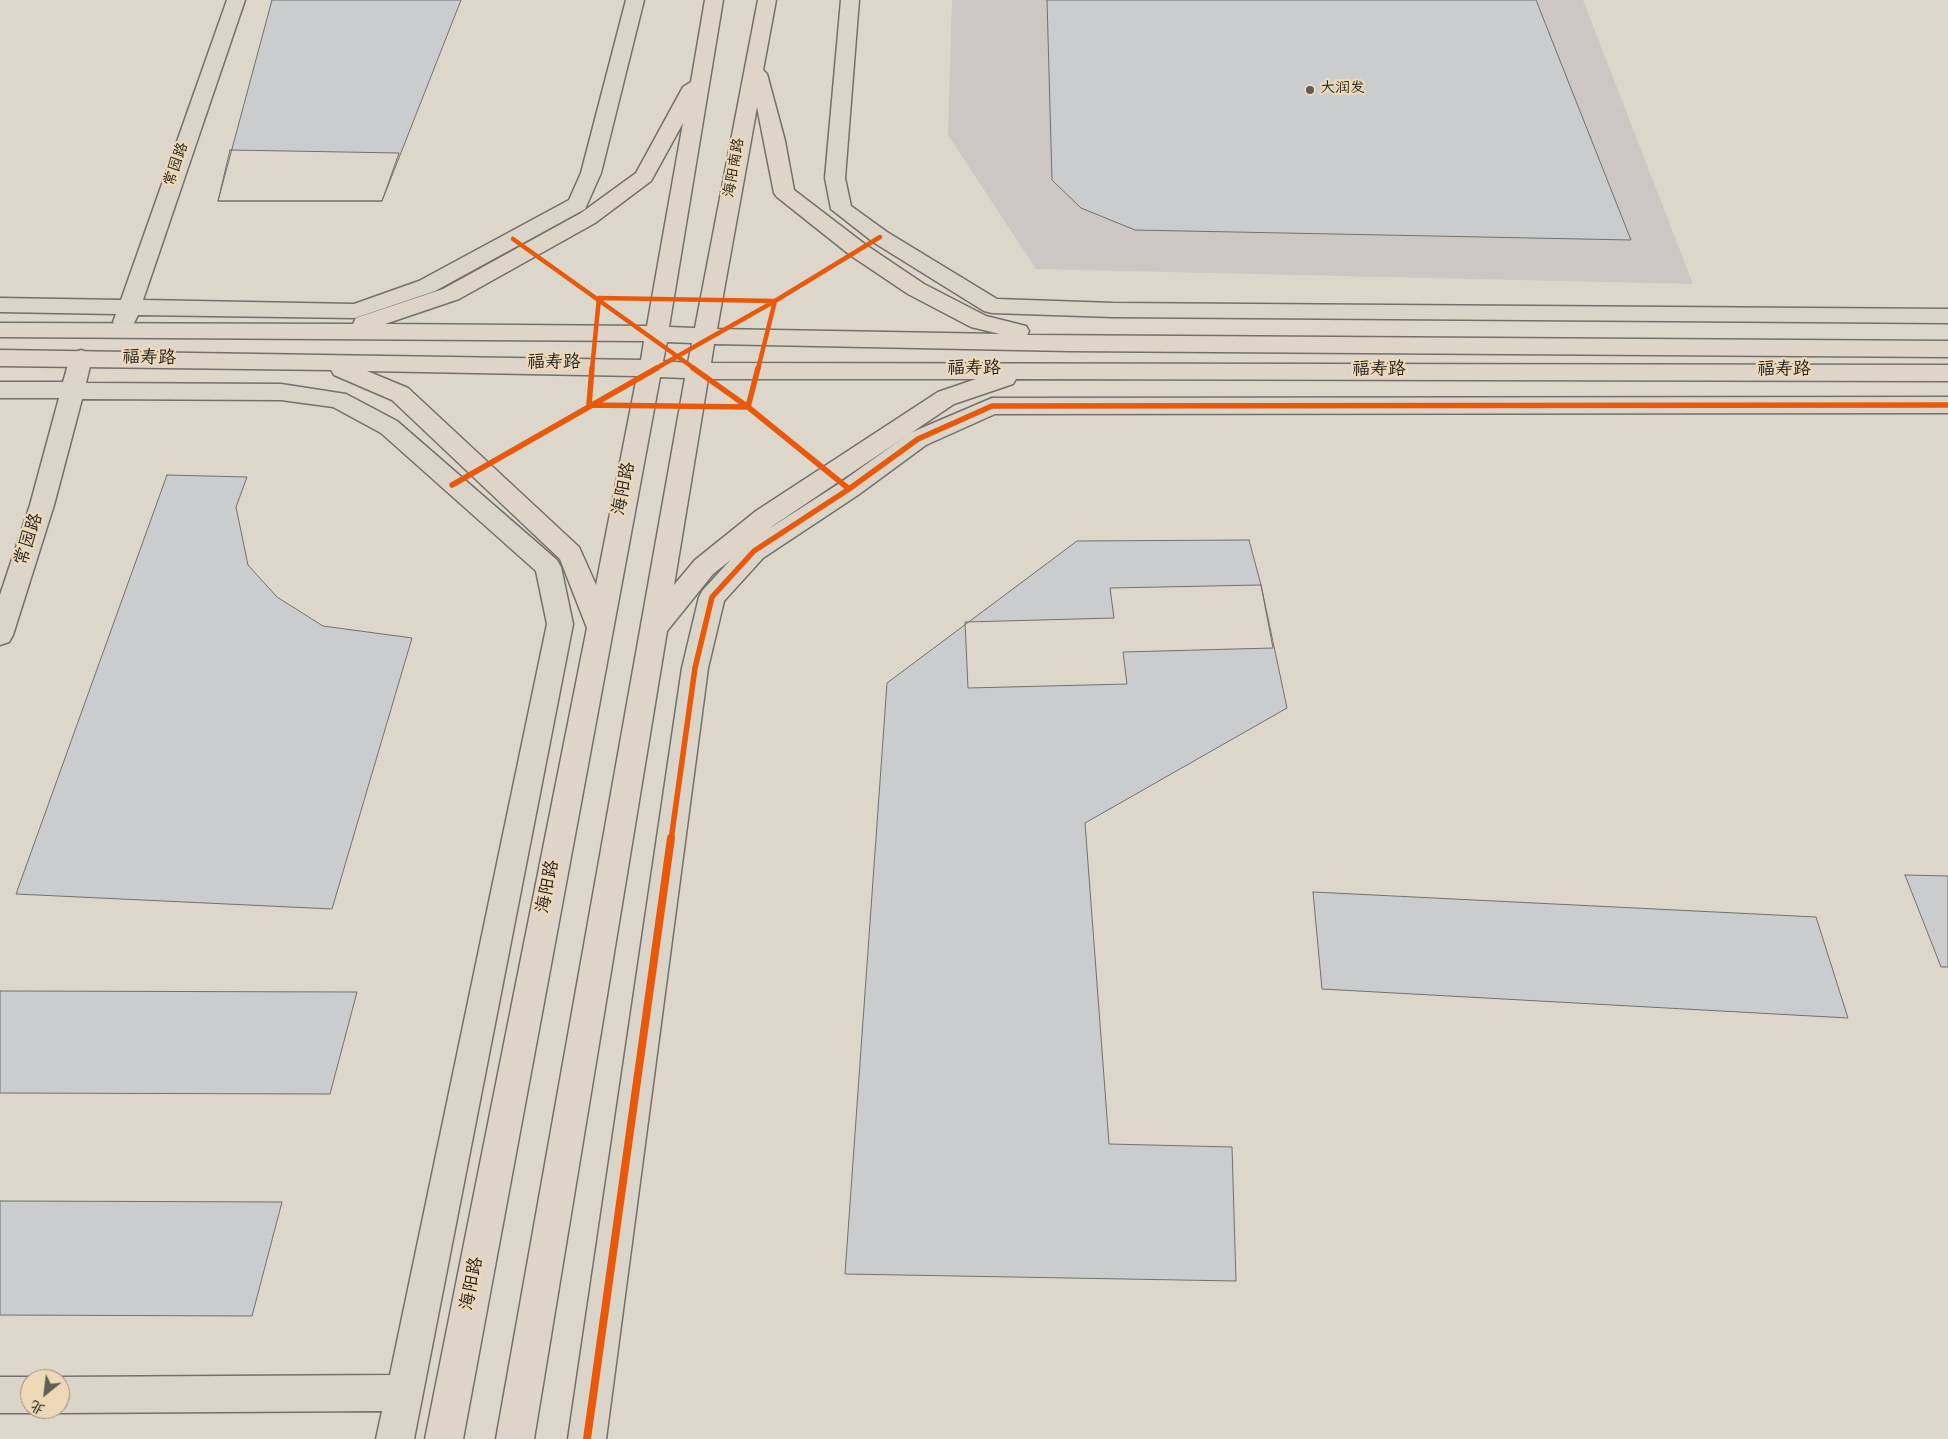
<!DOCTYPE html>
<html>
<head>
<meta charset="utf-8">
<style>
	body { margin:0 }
	#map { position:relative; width:1948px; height:1439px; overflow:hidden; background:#ddd6cb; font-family:Dekko,"LXGW WenKai TC",sans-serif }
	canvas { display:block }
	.north { position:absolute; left:20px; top:1369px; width:50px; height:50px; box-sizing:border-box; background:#edd9b7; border:1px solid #998d79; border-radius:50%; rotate:209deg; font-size:14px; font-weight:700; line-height:20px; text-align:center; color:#1c1c1c }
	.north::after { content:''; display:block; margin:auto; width:18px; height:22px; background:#605d59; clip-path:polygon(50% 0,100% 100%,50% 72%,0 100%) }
</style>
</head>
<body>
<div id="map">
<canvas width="1948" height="1439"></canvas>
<div class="north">北</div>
</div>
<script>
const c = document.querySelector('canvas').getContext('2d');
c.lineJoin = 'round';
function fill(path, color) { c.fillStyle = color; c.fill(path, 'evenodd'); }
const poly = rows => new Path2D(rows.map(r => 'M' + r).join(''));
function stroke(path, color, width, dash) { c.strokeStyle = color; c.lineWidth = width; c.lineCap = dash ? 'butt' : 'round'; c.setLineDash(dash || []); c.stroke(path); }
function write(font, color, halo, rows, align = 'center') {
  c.font = font + ' Dekko,"LXGW WenKai TC",sans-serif'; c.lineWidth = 4.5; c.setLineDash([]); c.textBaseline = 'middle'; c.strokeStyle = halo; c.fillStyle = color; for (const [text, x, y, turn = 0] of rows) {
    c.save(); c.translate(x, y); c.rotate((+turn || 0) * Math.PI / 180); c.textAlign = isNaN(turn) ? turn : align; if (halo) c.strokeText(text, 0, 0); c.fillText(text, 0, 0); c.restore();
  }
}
fill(poly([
	[952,0,1583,0,1693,284,1036,269,948,135]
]), '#ccc7c2');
const building = poly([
	[272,0,461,0,382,201,218,201,272,0],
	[1047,0,1536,0,1631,240,1135,230,1081,208,1052,180,1047,0],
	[230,150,399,153,382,201,218,201,230,150],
	[167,475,247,477,236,507,248,565,277,597,323,626,412,638,332,909,16,894,167,475],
	[1249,540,1261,585,1287,708,1085,823,1109,1144,1232,1147,1236,1281,845,1274,887,683,1077,541,1249,540],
	[1261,585,1273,648,1123,652,1127,684,968,688,965,622,1114,618,1110,588,1261,585],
	[1905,875,1948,876,1948,967,1941,967,1905,875],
	[1313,892,1816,917,1848,1018,1322,989,1313,892],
	[0,991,357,992,330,1094,0,1093,0,991],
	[0,1201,282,1202,252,1316,0,1315,0,1201]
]);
fill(building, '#cbccce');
stroke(building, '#73706b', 1);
const minor = poly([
	[227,0,245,0,143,300,354,304,419,281,569,200,581,173,626,0,644,0,601,173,585,209,435,291,355,318,138,315,132,327,124,329,116,327,113,322,116,314,0,312,0,298,121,300,227,0],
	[841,0,859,0,845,178,851,206,887,232,997,299,1113,303,1948,309,1948,323,1113,317,992,313,984,311,873,242,831,209,825,178,841,0],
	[81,350,89,353,92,358,86,383,281,384,346,394,397,421,557,560,561,567,573,624,414,1439,376,1439,382,1411,60,1413,50,1409,60,1409,60,1379,55,1379,60,1377,390,1375,547,624,536,571,381,433,333,407,281,400,82,399,54,505,13,635,9,642,0,645,0,595,30,505,59,398,0,398,0,382,63,382,70,358,73,353,81,350],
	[1948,397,1948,413,995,414,926,445,858,495,763,558,724,601,708,668,606,1439,568,1439,682,668,699,597,703,590,745,544,840,483,910,433,992,398,1948,397],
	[0,1377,30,1377,35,1379,30,1379,30,1409,40,1409,30,1413,0,1413,0,1377]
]);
const major = poly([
	[705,0,723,0,669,327,695,328,758,0,776,0,763,70,767,74,785,141,794,190,866,245,924,284,986,316,1026,326,1029,331,1027,335,1948,341,1948,357,1069,351,714,344,711,363,1948,365,1948,381,1016,379,1013,384,954,404,774,525,713,574,667,631,534,1439,496,1439,685,378,660,377,463,1439,425,1439,587,628,560,559,392,400,334,375,331,370,0,366,0,350,641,360,644,341,0,337,0,323,353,324,356,318,443,289,581,213,636,173,683,87,691,82,705,0],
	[757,107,774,193,777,197,850,255,908,294,971,327,1000,334,717,329,757,107],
	[683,123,647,326,385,324,459,299,595,223,651,181,683,123],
	[667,342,692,343,688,363,663,361,667,342],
	[367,371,637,376,596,585,579,547,408,388,367,371],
	[708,379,976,379,938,392,756,511,695,560,674,585,708,379]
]);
stroke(minor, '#73706b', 3);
stroke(major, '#73706b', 3);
fill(minor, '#dbd4c9');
fill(major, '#ded5c8');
stroke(poly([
	[513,239,695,369],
	[592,369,599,298,775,301,758,369],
	[655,369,775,301,880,237]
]), '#e8590c', 4.5);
stroke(poly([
	[592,368,589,405,748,407,758,368],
	[693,368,748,407,849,489],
	[452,485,657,368],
	[671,840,695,668,712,597,754,551,849,489,918,439,992,406,1948,405]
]), '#e8590c', 5.5);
stroke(poly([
	[587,1439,671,838]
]), '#e8590c', 8);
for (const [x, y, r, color] of [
	[1310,90,5,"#605d59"]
]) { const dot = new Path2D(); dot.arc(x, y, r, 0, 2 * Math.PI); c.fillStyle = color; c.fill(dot); stroke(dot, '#edd9b7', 2); }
write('15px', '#1c1c1c', '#edd9b7', [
	["大润发",1320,90]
], 'left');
write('15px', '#1c1c1c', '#edd9b7', [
	["常园路",178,165,-71],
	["海阳南路",736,168,-80]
]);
write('18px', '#1c1c1c', '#edd9b7', [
	["福寿路",149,360,1],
	["福寿路",554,365],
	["福寿路",974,371],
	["福寿路",1379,372],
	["福寿路",1784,372],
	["海阳路",626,489,-79],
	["常园路",31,540,-72],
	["海阳路",550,887,-79],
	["海阳路",474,1284,-79]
]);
</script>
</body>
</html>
